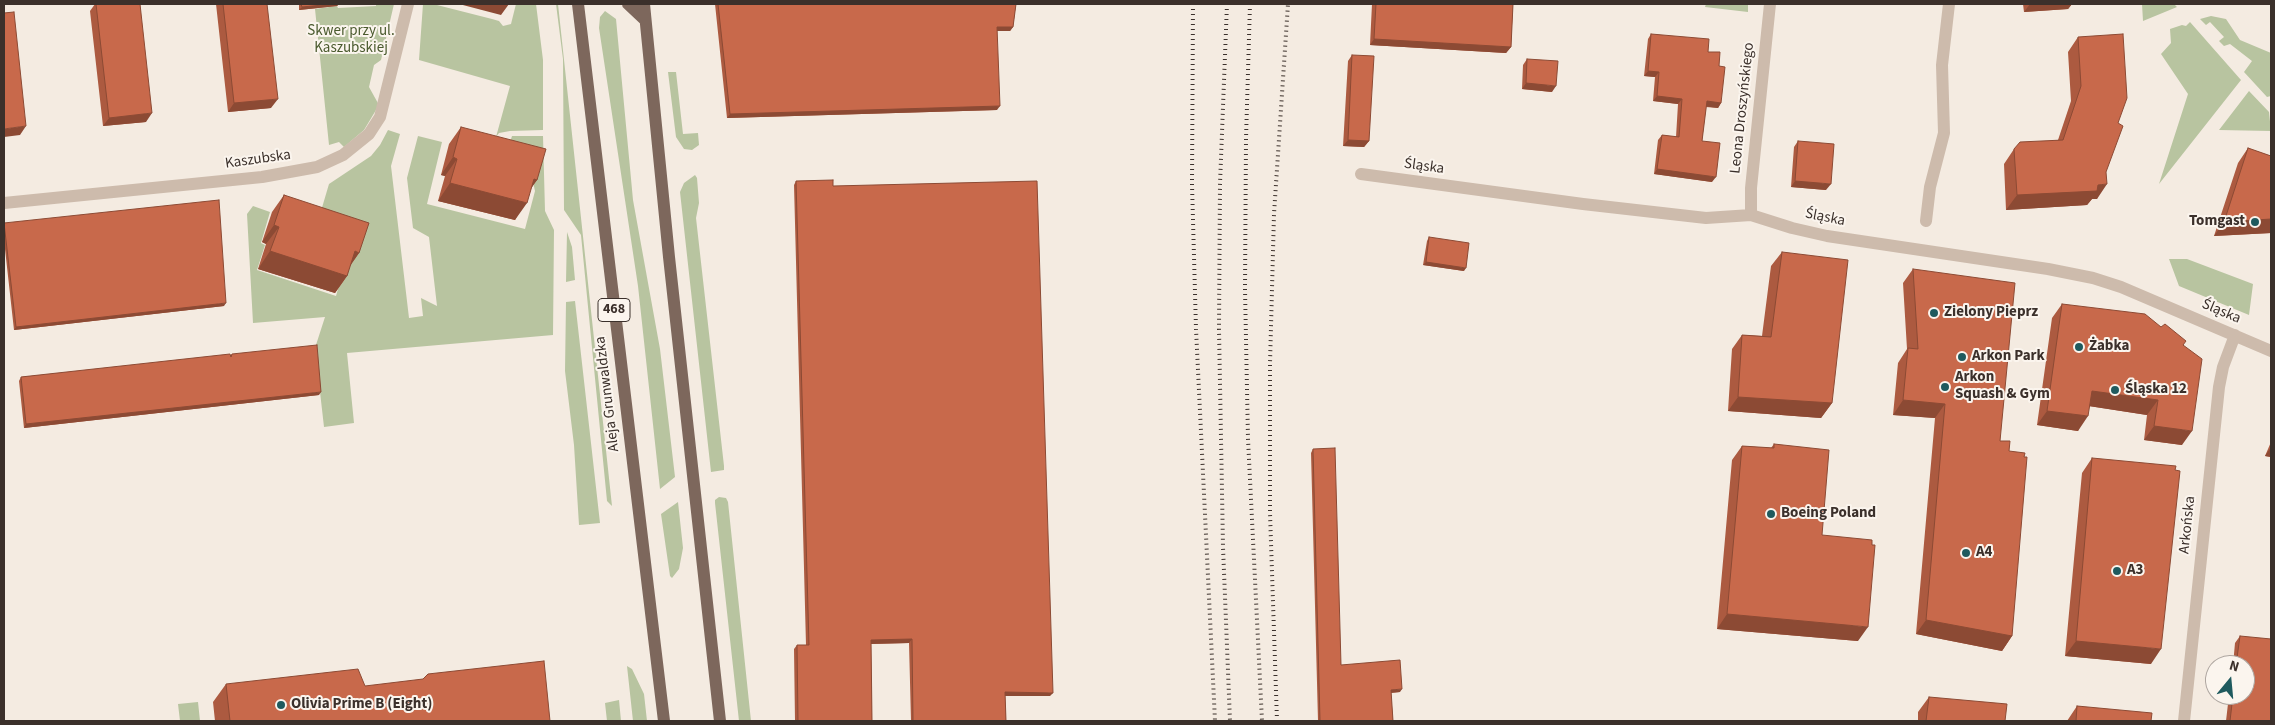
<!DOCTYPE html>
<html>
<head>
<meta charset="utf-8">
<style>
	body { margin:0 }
	#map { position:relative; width:2275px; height:725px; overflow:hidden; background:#f4ebe1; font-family:"Source Sans 3",sans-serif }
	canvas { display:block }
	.frame { position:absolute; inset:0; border:5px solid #3b302b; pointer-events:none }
	.north { position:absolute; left:2205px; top:655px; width:50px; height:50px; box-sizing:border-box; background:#fbf5ee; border:1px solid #aea6a0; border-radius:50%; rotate:17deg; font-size:14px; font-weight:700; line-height:20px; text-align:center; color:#3b302b }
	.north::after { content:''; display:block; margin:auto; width:18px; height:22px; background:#1f5a5e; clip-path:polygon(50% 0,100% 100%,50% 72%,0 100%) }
</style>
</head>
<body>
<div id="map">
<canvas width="2275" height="725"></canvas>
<div class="frame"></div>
<div class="north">N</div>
</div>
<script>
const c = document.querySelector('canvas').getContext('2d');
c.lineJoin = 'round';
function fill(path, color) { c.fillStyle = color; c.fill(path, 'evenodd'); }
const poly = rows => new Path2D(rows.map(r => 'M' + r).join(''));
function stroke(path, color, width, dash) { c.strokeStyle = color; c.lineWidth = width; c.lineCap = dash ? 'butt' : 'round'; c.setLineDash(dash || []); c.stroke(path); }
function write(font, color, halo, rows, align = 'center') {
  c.font = font + ' "Source Sans 3",sans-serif'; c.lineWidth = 4; c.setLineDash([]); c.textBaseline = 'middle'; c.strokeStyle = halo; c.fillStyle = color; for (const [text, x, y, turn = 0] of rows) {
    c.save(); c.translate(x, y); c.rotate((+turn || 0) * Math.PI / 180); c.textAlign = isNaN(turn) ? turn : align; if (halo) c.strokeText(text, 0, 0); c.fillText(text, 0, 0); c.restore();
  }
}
fill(poly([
	[376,4,394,4,381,60,374,65,369,87,379,105,364,130,344,147,339,142,329,145,315,9,337,6,338,8,376,6],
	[423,4,433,4,492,19,499,21,503,26,511,24,516,4,536,4,543,60,543,130,510,131,499,133,496,137,510,86,419,60],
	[556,4,558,4,612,506,607,501,581,235,564,210,563,59],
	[1706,4,1748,4,1748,12,1705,7],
	[2142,4,2174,4,2177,7,2143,21],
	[605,11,616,19,633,200,660,349,675,477,660,489,638,286,599,28,600,17],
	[2211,16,2226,19,2240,40,2271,53,2271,96,2267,97,2244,72,2252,61,2230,44,2224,46,2219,41,2224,37,2210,22,2206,25,2200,19],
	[2190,22,2241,80,2159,184,2188,94,2161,54,2171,43,2170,29,2182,25,2186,26],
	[668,72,676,72,683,134,698,133,699,145,692,150,684,149,676,137],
	[2249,91,2269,112,2271,131,2219,130],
	[388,130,400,134,391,166,409,318,423,316,421,298,437,306,429,237,413,228,407,178,418,136,442,142,427,204,525,229,535,191,533,182,507,152,512,136,543,136,545,211,554,230,553,335,347,353,354,423,324,427,315,348,325,317,253,323,247,214,253,206,270,212,261,243,265,245,257,270,336,296,343,271,321,211,329,184,371,156,380,145],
	[695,175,697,178,699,203,696,218,724,466,724,470,711,472,680,192,684,183],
	[567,232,572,247,575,280,566,282],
	[2169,259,2187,259,2253,284,2249,315,2179,286],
	[575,301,600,523,579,525,574,445,565,371,566,302],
	[719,497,726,498,728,502,751,721,739,721,715,503,715,500],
	[678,502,683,548,679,569,672,578,670,576,661,514],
	[627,666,632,669,644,694,647,721,633,721],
	[619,700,621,721,607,721,605,703],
	[198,702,200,721,180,721,178,704]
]), '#b8c4a0');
stroke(poly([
	[1361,174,1583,204,1706,218,1751,215,1792,228,1827,236,2048,269,2093,278,2121,287,2271,351],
	[4,203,262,177,317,167,343,155,369,134,380,117,408,4],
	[1751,215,1751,188,1770,4],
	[1926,221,1930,187,1944,133,1942,65,1949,4],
	[2184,721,2219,387,2223,367,2235,335]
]), '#cdbbac', 12);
stroke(poly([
	[578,4,664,721],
	[628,4,645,20],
	[644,4,669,257,720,721]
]), '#7d675c', 12);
stroke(poly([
	[1193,4,1192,184,1196,329,1215,721],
	[1227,4,1220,184,1219,329,1223,547,1230,721],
	[1250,4,1246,139,1245,289,1248,439,1262,721],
	[1277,721,1270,513,1270,364,1274,214,1288,4]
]), '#3b302b', 4, [1, 4]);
fill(poly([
	[95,4,140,4,146,122,103,126,90,11],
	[216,4,267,4,271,108,228,112],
	[299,4,339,4,337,6,299,10],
	[715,4,1016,4,1013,27,1010,31,997,31,997,110,727,118],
	[1372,4,1513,4,1511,47,1506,53,1370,45],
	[2023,4,2072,4,2068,9,2024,12],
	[1651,34,1708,52,1719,66,1721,103,1718,108,1706,107,1702,141,1712,182,1654,174,1658,140,1662,135,1676,137,1678,104,1653,101,1655,77,1644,76,1648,39],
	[2078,37,2118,123,2097,199,2092,199,2087,205,2006,210,2004,164,2014,149,2058,140,2071,101,2068,52],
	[1352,55,1369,141,1364,147,1343,146,1348,61],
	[1527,59,1552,92,1522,89,1523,65],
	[461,127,537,180,531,188,515,220,438,201,445,176,441,175,449,144],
	[1798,141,1826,190,1791,187,1794,147],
	[2248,148,2270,156,2271,154,2271,233,2214,236,2238,163],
	[796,181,833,186,1050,696,1005,696,1006,721,911,721,909,643,871,644,872,721,795,721,794,649,797,645,806,645,794,185],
	[284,195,359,253,350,266,347,276,335,293,258,269,266,244,262,242,272,212],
	[4,223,224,306,14,330,4,240],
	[1429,237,1464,271,1423,265,1427,241],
	[1782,252,1832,403,1821,418,1728,411,1732,349,1742,335,1762,336,1771,266],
	[1913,269,2000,441,2009,451,2012,636,2002,651,1916,634,1935,418,1893,415,1898,363,1907,349,1903,283],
	[2062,304,2184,345,2182,445,2144,440,2147,415,2089,406,2078,431,2037,425,2052,318],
	[232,354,319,395,24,428,19,381,21,377,230,356],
	[2271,442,2271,457,2265,456],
	[1774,444,1822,535,1858,641,1717,629,1732,460,1742,446,1771,448],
	[1313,449,1341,665,1400,692,1391,693,1393,721,1318,721,1311,453],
	[2092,458,2151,664,2065,656,2082,473],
	[2240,636,2271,721,2226,721,2229,695,2245,695,2245,665,2233,665,2235,643],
	[226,684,365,686,550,721,215,721,213,702],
	[1929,697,2005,721,1918,721,1918,712],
	[2077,706,2151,721,2067,721]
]), '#ac5a40');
fill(poly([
	[333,4,339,4,337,6,299,10,302,7],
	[459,4,509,4,501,15],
	[2030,4,2072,4,2068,9,2024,12],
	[997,27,1013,27,1010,31,995,31],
	[1374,39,1511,47,1506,53,1370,45],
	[1648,71,1659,72,1655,77,1644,76],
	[1526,83,1556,86,1552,92,1522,89],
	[1657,96,1682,99,1678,104,1653,101],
	[278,99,271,108,228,112,234,103],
	[1707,101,1721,103,1718,108,1703,106],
	[1000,106,997,110,727,118,730,114],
	[152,113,146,122,103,126,109,118],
	[26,126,20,135,4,137,4,129],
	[1348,140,1369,141,1364,147,1343,146],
	[453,157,457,159,445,176,441,175],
	[1657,169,1716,177,1712,182,1654,174],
	[534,179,537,180,525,197],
	[1795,181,1831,184,1826,190,1791,187],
	[450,183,527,203,515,220,438,201],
	[2107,184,2097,199,2092,199,2087,205,2006,210,2017,195,2098,185],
	[2271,219,2271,233,2214,236,2224,222],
	[274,225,279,227,266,244,262,242],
	[270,251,347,276,335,293,258,269],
	[355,251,359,253,347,270],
	[1426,262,1466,268,1464,271,1423,265],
	[226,303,224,306,14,330,16,327],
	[2092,391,2158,400,2147,415,2082,405],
	[321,392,319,395,24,428,26,424],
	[1738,397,1832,403,1821,418,1728,411],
	[1903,400,1945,404,1935,418,1893,415],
	[2047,411,2088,416,2078,431,2037,425],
	[2154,426,2192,431,2182,445,2144,440],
	[2271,447,2271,457,2265,456],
	[1727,614,1868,627,1858,641,1717,629],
	[1926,620,2012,636,2002,651,1916,634],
	[912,639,909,643,868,644,871,640],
	[2076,641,2161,649,2151,664,2065,656],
	[1402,689,1400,692,1388,693,1391,690],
	[1005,692,1053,693,1050,696,1002,696]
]), '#8c4a34');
const building = poly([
	[96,4,140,4,152,113,109,118,96,4],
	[223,4,267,4,278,99,234,103,223,4],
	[301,4,333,4,302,7,301,4],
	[718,4,1016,4,1013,27,997,27,1000,106,730,114,718,4],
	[1376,4,1513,4,1511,47,1374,39,1376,4],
	[14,12,26,126,4,129,4,13,14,12],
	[1651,34,1709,39,1708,52,1720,52,1719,66,1725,67,1721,103,1707,101,1702,141,1720,143,1716,177,1657,169,1662,135,1679,137,1682,99,1657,96,1659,72,1648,71,1651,34],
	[2123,34,2127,98,2118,123,2123,126,2106,172,2107,184,2098,185,2097,191,2017,195,2014,149,2020,142,2063,140,2081,86,2078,37,2123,34],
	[1352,55,1374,56,1369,141,1348,140,1352,55],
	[1527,59,1558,61,1556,86,1526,83,1527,59],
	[461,127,546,149,537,180,534,179,527,203,450,183,457,159,453,157,461,127],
	[1798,141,1834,144,1831,184,1795,181,1798,141],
	[2248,148,2271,156,2271,219,2224,222,2248,148],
	[833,180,833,186,1037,181,1053,693,1005,692,1006,721,913,721,912,639,871,640,872,721,798,721,797,645,809,645,796,181,833,180],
	[284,195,369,223,359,253,355,251,347,276,270,251,279,227,274,225,284,195],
	[219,200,226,303,16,327,4,223,219,200],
	[1429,237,1469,243,1466,268,1426,262,1429,237],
	[1782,252,1848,260,1832,403,1738,397,1742,335,1771,337,1782,252],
	[1913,269,2015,283,2000,441,2010,441,2009,451,2025,453,2024,457,2027,457,2012,636,1926,620,1945,404,1903,400,1908,348,1918,349,1913,269],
	[2062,304,2145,314,2161,327,2165,324,2186,341,2183,345,2202,359,2192,431,2154,426,2158,400,2092,391,2088,416,2047,411,2062,304],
	[317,345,321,392,26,424,21,377,230,354,231,357,232,354,317,345],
	[1774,444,1829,450,1822,535,1872,540,1872,545,1875,545,1868,627,1727,614,1742,446,1774,448,1774,444],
	[1335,448,1341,665,1400,660,1402,689,1391,690,1393,721,1320,721,1313,449,1335,448],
	[2092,458,2176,466,2175,470,2180,471,2161,649,2076,641,2092,458],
	[2240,636,2271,639,2271,721,2230,721,2233,695,2245,695,2245,665,2236,665,2240,636],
	[544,661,550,721,230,721,226,684,358,669,365,686,423,679,428,674,544,661],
	[1929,697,2007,704,2005,721,1926,721,1929,697],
	[2077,706,2152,713,2151,721,2076,721,2077,706]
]);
fill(building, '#c8694b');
stroke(building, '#8c4a34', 1);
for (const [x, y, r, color] of [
	[2255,222,5,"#1f5a5e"],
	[1934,313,5,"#1f5a5e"],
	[2079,347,5,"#1f5a5e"],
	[1962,357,5,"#1f5a5e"],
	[1945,387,5,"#1f5a5e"],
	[2115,390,5,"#1f5a5e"],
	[1771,514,5,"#1f5a5e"],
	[1966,553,5,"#1f5a5e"],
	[2117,571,5,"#1f5a5e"],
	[281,705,5,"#1f5a5e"]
]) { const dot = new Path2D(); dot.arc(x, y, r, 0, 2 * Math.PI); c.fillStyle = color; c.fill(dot); stroke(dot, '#fbf5ee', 2); }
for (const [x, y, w] of [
	[614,310,32]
]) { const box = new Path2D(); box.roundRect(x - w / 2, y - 11.5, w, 23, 4); c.fillStyle = '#fbf5ee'; c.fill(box); stroke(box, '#3b302b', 1); }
write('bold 14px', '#3b302b', null, [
	["468",614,310]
]);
write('15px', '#4a5a2e', '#fbf5ee', [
	["Skwer przy ul.",351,32],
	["Kaszubskiej",351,49]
]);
write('15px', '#3b302b', '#fbf5ee', [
	["Leona Droszyńskiego",1743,108,-84],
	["Kaszubska",258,160,-8],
	["Śląska",1424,167,8],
	["Śląska",1825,218,11],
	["Śląska",2221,312,23],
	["Aleja Grunwaldzka",608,394,-97],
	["Arkońska",2188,525,-84]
]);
write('bold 15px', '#3b302b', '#fbf5ee', [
	["Tomgast",2245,222,"right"],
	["Zielony Pieprz",1944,313],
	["Żabka",2089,347],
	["Arkon Park",1972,357],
	["Arkon",1955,378],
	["Squash & Gym",1955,395],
	["Śląska 12",2125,390],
	["Boeing Poland",1781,514],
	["A4",1976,553],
	["A3",2127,571],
	["Olivia Prime B (Eight)",291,705]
], 'left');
</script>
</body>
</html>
